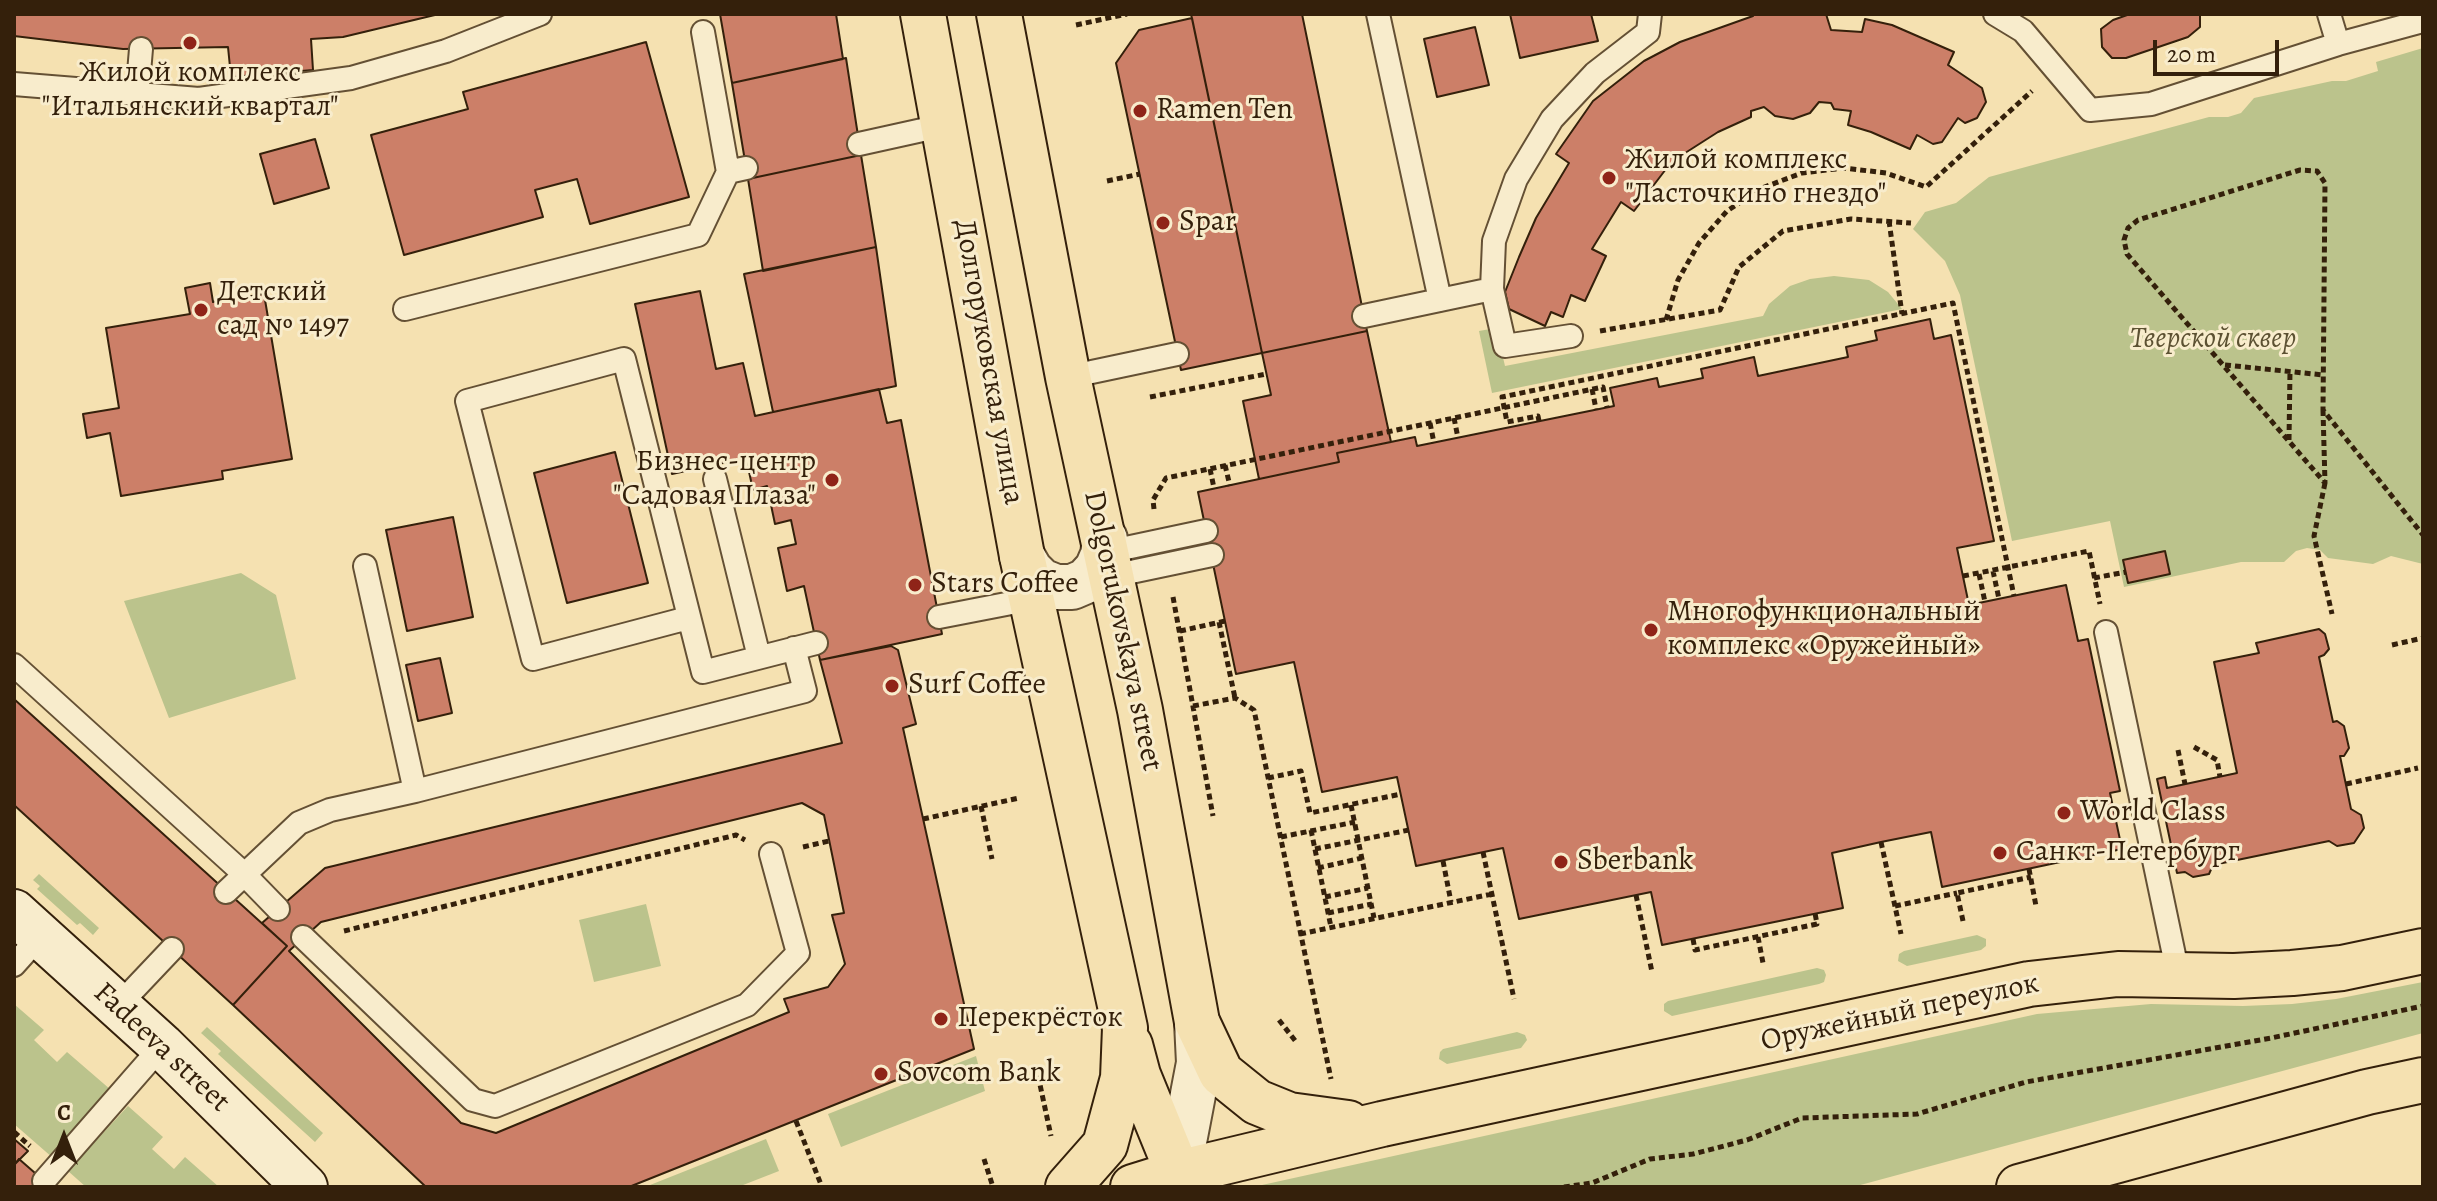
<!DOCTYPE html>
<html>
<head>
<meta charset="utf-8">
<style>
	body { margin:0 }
	#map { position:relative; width:2437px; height:1201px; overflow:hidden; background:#f5e1b1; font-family:Alegreya,serif }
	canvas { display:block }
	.frame { position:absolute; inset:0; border:16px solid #34200b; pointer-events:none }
	.north { position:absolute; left:24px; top:1097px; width:80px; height:80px; -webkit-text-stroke:6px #f8eccc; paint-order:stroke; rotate:0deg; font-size:22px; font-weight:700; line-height:32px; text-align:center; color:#34200b }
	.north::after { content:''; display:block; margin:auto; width:28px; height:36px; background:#34200b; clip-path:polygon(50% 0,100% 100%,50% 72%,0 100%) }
	.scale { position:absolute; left:2153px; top:40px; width:126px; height:36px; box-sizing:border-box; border:4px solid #34200b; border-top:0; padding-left:10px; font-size:24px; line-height:28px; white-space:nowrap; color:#34200b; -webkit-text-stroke:6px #f8eccc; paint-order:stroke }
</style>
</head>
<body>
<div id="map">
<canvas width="2437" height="1201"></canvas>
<div class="frame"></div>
<div class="north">С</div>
<div class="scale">20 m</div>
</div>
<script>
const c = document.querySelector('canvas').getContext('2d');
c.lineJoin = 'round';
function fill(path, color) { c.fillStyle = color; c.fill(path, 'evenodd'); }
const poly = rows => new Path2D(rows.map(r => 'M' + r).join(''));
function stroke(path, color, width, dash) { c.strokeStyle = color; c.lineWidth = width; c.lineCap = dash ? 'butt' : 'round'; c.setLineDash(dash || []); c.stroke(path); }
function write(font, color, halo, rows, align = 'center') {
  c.font = font + ' Alegreya,serif'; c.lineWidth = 6; c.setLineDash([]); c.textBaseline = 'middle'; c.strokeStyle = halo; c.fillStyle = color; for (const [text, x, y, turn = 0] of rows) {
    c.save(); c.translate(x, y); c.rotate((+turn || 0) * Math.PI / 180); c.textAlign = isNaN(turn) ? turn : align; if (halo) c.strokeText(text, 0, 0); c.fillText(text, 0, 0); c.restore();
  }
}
fill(poly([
	[2423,48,2423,564,2391,556,2373,564,2328,558,2320,550,2307,548,2296,551,2284,562,2241,562,2124,587,2110,521,2012,541,1960,295,1945,261,1913,229,1925,212,1956,203,1989,177,2209,117,2228,117,2241,113,2254,98,2332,81,2346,81,2378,71,2376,62],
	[1834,276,1869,280,1888,292,1902,309,1492,393,1479,331,1496,328,1505,366,1763,316,1769,304,1790,286,1810,279],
	[241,573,276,595,296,679,169,718,124,601],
	[39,874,99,928,93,935,80,923,77,925,37,889,40,886,33,880],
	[646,904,661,966,594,982,579,920],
	[1977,935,1986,939,1986,946,1981,950,1907,966,1898,961,1899,954,1904,951],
	[1817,968,1824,970,1826,975,1824,982,1819,984,1672,1016,1664,1011,1664,1004,1668,1001],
	[2423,982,2423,1033,1853,1187,1253,1187,2037,1014,2151,1004,2243,1006,2292,1004,2336,999],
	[14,1004,44,1030,34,1040,57,1062,67,1052,111,1090,53,1158,14,1124],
	[207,1027,323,1133,315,1142,218,1054,221,1051,201,1033],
	[1517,1032,1525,1035,1527,1040,1521,1048,1447,1064,1439,1059,1440,1052,1443,1049],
	[976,1056,985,1091,841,1147,828,1114],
	[128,1106,163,1137,152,1149,174,1169,185,1157,219,1187,86,1187,68,1171],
	[766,1139,779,1171,738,1187,645,1187]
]), '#bbc38c');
const building = poly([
	[14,14,439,14,343,37,311,39,313,70,231,77,228,47,123,49,14,36,14,14],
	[720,14,836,14,843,59,732,83,720,14],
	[1191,14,1302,14,1367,331,1262,353,1191,14],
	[1510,14,1591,14,1598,41,1520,58,1510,14],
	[1752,14,1826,14,1831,30,1862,32,1865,19,1892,25,1954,52,1948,65,1982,88,1986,102,1977,118,1965,123,1958,118,1942,142,1933,144,1917,135,1910,149,1871,132,1848,125,1851,111,1834,109,1831,103,1819,102,1810,113,1793,119,1775,116,1764,107,1751,111,1751,117,1718,132,1682,155,1666,169,1634,211,1621,202,1592,249,1606,256,1585,301,1571,295,1563,317,1551,312,1545,326,1509,309,1505,292,1519,257,1536,218,1569,163,1556,154,1593,101,1644,61,1680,42,1753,16,1752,14],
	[2130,14,2200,14,2200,27,2188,37,2126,58,2112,58,2102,47,2101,29,2113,20,2130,14],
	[1192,18,1262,353,1181,370,1116,63,1139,30,1192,18],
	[1475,27,1489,85,1437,97,1424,39,1475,27],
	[646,42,689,197,590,224,577,179,535,190,543,217,404,255,371,135,468,109,463,92,646,42],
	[846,58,861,155,748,179,732,83,846,58],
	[315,139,329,188,274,204,260,154,315,139],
	[861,155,876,247,763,271,748,179,861,155],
	[876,247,896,386,773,412,744,274,876,247],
	[210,283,213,302,264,294,292,459,222,471,223,479,121,496,110,433,87,438,83,414,119,408,106,328,190,314,185,288,210,283],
	[700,291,716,369,743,363,755,416,879,389,887,423,901,420,942,634,820,660,804,586,787,591,778,548,796,544,791,520,775,524,767,486,753,490,746,458,672,474,635,304,700,291],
	[1930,319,1934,339,1951,335,1994,541,1957,548,1969,605,2066,585,2078,641,2088,639,2120,791,2110,793,2122,849,1942,887,1931,832,1881,842,1832,853,1843,908,1662,945,1651,892,1519,919,1503,848,1416,866,1397,777,1322,792,1294,662,1236,674,1198,492,1339,462,1337,453,1415,437,1417,446,1614,406,1610,388,1657,378,1659,387,1703,378,1701,369,1754,357,1758,376,1848,357,1846,347,1877,340,1875,331,1930,319],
	[1367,331,1391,442,1337,453,1339,462,1259,479,1243,401,1271,395,1262,353,1367,331],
	[615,452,648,583,567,603,534,473,615,452],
	[453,517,473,617,407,631,386,530,453,517],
	[2165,551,2170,574,2128,583,2123,560,2165,551],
	[2319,629,2325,634,2329,649,2324,655,2319,657,2333,722,2337,721,2344,726,2349,748,2344,756,2340,756,2351,809,2361,815,2364,828,2354,843,2337,846,2329,841,2213,865,2209,874,2193,877,2185,872,2177,873,2157,779,2165,777,2167,788,2237,773,2214,662,2259,653,2256,643,2319,629],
	[891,646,898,650,916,724,903,728,974,1049,629,1187,426,1187,233,1005,287,946,262,923,325,868,842,743,820,660,891,646],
	[802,803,824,815,844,913,832,915,845,964,828,987,784,999,789,1012,496,1133,461,1123,289,951,321,922,802,803],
	[440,658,452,713,418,721,406,665,440,658],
	[14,699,287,946,233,1005,14,805,14,699],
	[14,1139,28,1151,14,1165,14,1139],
	[19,1159,51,1187,14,1187,14,1165,19,1159]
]);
fill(building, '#cc7f68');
stroke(building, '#34200b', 2);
const lane = poly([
	[1378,14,1440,300],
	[1995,14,2023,31,2090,110,2151,104,2338,44,2423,21],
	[2329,14,2338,44],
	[703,32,728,172],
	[14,84,199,99,351,78,446,51,540,14],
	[137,96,141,49],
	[859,144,945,125],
	[405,309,698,235,728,172,746,168],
	[1364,316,1492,289],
	[1571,336,1505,346,1492,289,1494,241,1516,179,1552,119,1595,73,1648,32,1650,14],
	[1068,377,1177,354],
	[715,479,759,657],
	[1107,552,1206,531],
	[365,566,415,791],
	[1112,576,1212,555],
	[939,617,1032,599],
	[688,618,533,659,467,401,624,359,703,672,816,643],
	[2106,632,2178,974],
	[14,665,243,873,278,909],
	[226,892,299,823,330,810,415,791,805,691,794,648],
	[303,937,473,1100,495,1106,747,1005,798,953,771,854],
	[14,965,40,936],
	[118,1006,172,949],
	[44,1181,162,1046]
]);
const street = poly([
	[1022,556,1030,570,1041,581,1056,587,1072,587,1086,581,1097,569,1103,555,1105,539],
	[1178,1173,1199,1063,1197,1022]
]);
const secondary = poly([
	[14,912,162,1046,305,1187]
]);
const primary = poly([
	[923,14,1022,556,1125,1028,1123,1078,1105,1145,1068,1187],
	[999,14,1068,377,1140,710,1197,1022,1221,1073,1257,1102,1289,1115,1348,1123],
	[1130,1045,1138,1075,1178,1173,1180,1187],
	[1133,1187,1178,1173,1382,1124,2029,984,2118,974,2234,976,2292,973,2342,968,2423,951],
	[2019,1187,2367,1092,2423,1080]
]);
stroke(lane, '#645034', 26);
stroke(street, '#645034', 48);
stroke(secondary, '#34200b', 48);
stroke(primary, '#34200b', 48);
stroke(poly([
	[1076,25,1127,14],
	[1107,181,1140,174],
	[1889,221,1902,314],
	[1666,320,1678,280,1699,243,1727,211,1762,188,1802,173,1844,168,1886,173,1926,187,2032,91],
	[1600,331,1720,310,1739,267,1783,231,1851,219,1911,223],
	[2225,365,2324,375],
	[1592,389,1596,409],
	[1150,397,1266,374],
	[2323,410,2325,483,2127,254,2124,240,2128,228,2138,220,2300,170,2317,171,2325,183,2323,410,2423,535],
	[1454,418,1458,438],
	[1539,421,1538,416,1507,422,1502,397,1953,303,2014,596],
	[1430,423,1434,443],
	[2289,440,2290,371],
	[1225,465,1230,486],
	[1210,469,1214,488],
	[2325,483,2314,536,2332,614],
	[1154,509,1153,500,1166,478,1603,387,1607,407],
	[1993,571,1999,599],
	[1979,574,1985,602],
	[1963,576,2089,551,2100,604],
	[2094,578,2126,572],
	[1173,597,1213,816],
	[1219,622,1235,698],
	[1180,631,1225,621],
	[2392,645,2423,638],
	[1193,706,1235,698,1254,710,1331,1079],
	[2194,747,2217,760,2220,777],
	[2178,750,2185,784],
	[1268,778,1301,771,1310,813,1401,794],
	[2346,784,2418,768],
	[1351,805,1374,918],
	[981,806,992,859],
	[923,819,1019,798],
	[1311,830,1331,927],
	[1281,837,1355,822],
	[1881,842,1901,934],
	[803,847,829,841],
	[1315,849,1409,830],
	[1483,852,1514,999],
	[1443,861,1451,902],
	[1318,868,1362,858],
	[2029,869,2036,906],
	[1636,895,1652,972],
	[1325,897,1368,888],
	[1895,906,1957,893],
	[1328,913,1372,904],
	[1963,921,1957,893,2031,877],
	[344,931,736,835,745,840],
	[1300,934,1492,894],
	[1758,937,1763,963],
	[1693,939,1695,950,1817,924,1815,913],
	[1279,1020,1297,1043],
	[1036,1066,1051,1136],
	[796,1121,822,1187],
	[14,1132,30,1146],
	[984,1159,993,1187],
	[1564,1187,1592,1183,1650,1159,1693,1154,1747,1140,1802,1118,1917,1114,2026,1082,2271,1038,2423,1006]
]), '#34200b', 5, [6, 4]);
stroke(lane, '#f8eccc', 22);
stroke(street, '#f8eccc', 44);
stroke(secondary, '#f8eccc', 44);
stroke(primary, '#f5e1b1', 44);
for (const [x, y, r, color] of [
	[190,43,8,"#8f2418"],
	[1140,111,8,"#8f2418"],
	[1609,178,8,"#8f2418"],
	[1163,223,8,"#8f2418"],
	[201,310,8,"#8f2418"],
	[832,480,8,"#8f2418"],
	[915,585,8,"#8f2418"],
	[1651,630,8,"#8f2418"],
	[892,686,8,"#8f2418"],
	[2064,813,8,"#8f2418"],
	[2000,853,8,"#8f2418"],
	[1561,862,8,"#8f2418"],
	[941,1019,8,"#8f2418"],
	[881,1074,8,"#8f2418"]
]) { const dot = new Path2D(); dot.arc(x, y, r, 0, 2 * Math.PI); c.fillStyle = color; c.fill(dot); stroke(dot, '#f8eccc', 3); }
write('30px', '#34200b', '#f8eccc', [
	["Жилой комплекс",190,74,"center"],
	["\"Итальянский квартал\"",190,108,"center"],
	["Ramen Ten",1156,111],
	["Жилой комплекс",1625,161],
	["\"Ласточкино гнездо\"",1625,195],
	["Spar",1179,223],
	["Детский",217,293],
	["сад № 1497",217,327],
	["Бизнес-центр",816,463,"right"],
	["\"Садовая Плаза\"",816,497,"right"],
	["Stars Coffee",931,585],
	["Многофункциональный",1667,613],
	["комплекс «Оружейный»",1667,647],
	["Surf Coffee",908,686],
	["World Class",2080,813],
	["Санкт-Петербург",2016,853],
	["Sberbank",1577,862],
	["Перекрёсток",957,1019],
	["Sovcom Bank",897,1074]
], 'left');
write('italic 30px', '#5c5132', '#f8eccc', [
	["Тверской сквер",2213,340]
]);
write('30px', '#34200b', '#f8eccc', [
	["Долгоруковская улица",988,362,80],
	["Dolgorukovskaya street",1122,631,78],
	["Оружейный переулок",1900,1013,-12],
	["Fadeeva street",161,1048,43]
]);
</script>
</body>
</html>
